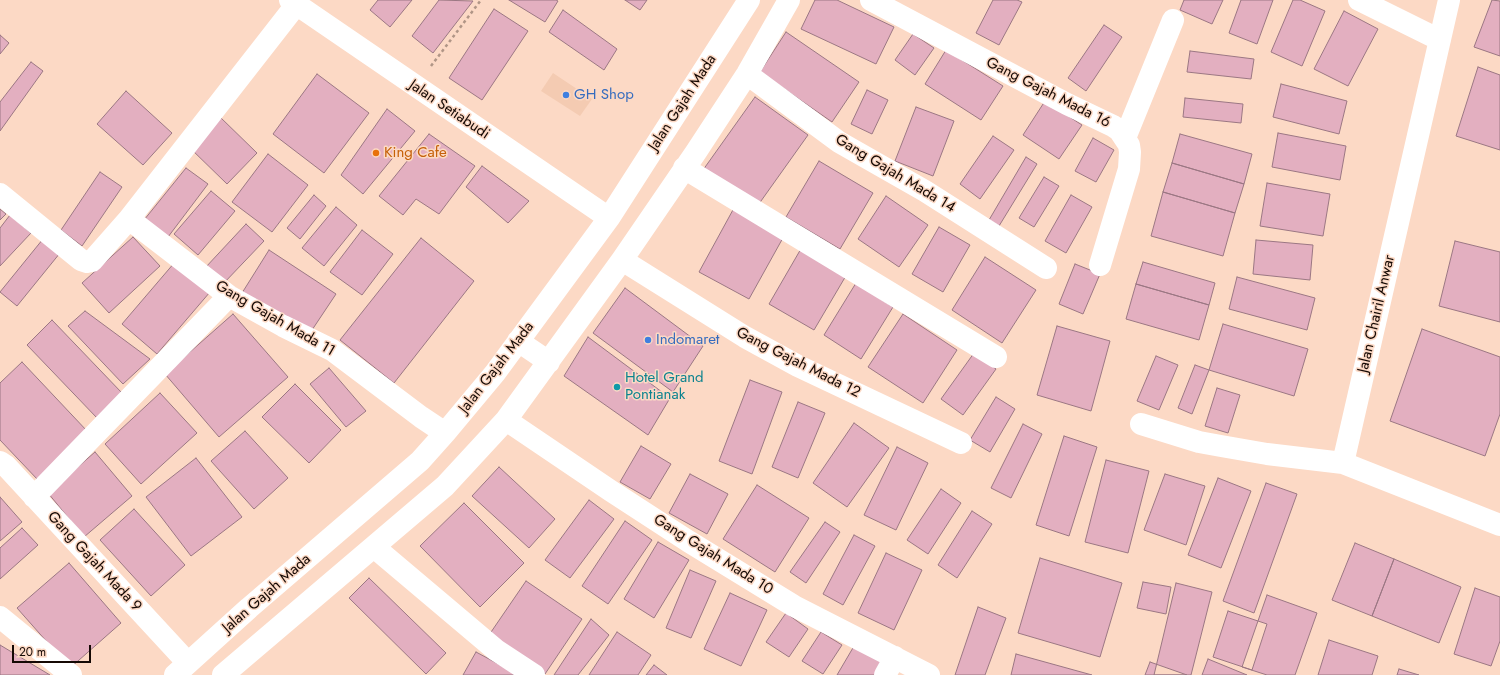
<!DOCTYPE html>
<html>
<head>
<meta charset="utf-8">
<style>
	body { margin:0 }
	#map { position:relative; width:1500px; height:675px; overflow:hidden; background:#fcd9c5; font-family:Jost,sans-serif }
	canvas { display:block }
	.scale { position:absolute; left:12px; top:645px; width:79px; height:18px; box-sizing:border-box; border:2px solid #150904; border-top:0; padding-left:5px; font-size:12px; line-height:14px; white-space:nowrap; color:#150904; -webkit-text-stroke:3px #fcd9c5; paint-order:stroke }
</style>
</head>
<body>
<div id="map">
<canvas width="1500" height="675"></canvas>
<div class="scale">20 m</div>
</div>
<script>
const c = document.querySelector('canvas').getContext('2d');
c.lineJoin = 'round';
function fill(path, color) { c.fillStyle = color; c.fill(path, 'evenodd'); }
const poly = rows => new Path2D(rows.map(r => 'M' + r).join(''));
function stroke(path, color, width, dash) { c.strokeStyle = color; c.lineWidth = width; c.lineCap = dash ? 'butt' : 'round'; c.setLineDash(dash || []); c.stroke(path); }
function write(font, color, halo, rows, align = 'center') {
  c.font = font + ' Jost,sans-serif'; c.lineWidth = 3; c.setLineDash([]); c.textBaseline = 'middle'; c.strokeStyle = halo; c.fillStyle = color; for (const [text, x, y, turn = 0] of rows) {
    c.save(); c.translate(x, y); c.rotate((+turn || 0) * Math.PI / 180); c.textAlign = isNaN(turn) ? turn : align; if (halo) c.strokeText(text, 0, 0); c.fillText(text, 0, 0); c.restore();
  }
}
fill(poly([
	[553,73,592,99,580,116,541,91]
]), '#f4cbb2');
const building = poly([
	[378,0,412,0,390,27,370,10,378,0],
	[439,0,473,1,433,53,412,36,439,0],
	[509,0,556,0,558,1,545,22,509,0],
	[625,0,647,0,640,10,625,0],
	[815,0,837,0,894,27,876,64,801,29,815,0],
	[993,0,1017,0,1022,2,999,45,976,33,993,0],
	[1184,0,1223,0,1212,24,1180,10,1184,0],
	[1241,0,1273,0,1257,44,1229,33,1241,0],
	[1293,0,1300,0,1325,11,1302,66,1271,52,1293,0],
	[1492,0,1500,1,1500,56,1474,47,1492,0],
	[494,9,528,31,482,100,449,78,494,9],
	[563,10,617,49,604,70,549,32,563,10],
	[1344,11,1378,29,1348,86,1314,69,1344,11],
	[1104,25,1122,37,1086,91,1068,78,1104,25],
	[786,32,859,82,832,122,760,72,786,32],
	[913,34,934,48,915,75,895,60,913,34],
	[0,35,9,43,0,54,0,35],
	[946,50,1003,86,981,120,925,84,946,50],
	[1190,51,1254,59,1251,79,1187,72,1190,51],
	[31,62,43,71,0,131,0,102,31,62],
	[1478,67,1500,75,1500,150,1456,136,1478,67],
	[317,74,369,113,324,173,273,134,317,74],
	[1281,84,1347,101,1339,134,1273,117,1281,84],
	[867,90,888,100,872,134,851,124,867,90],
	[126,91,172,133,143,165,97,124,126,91],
	[755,97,808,135,756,208,703,170,755,97],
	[1185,98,1243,104,1241,123,1183,117,1185,98],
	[1045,101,1082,125,1059,159,1023,135,1045,101],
	[916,107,954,121,933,176,895,161,916,107],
	[387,109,415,131,363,194,341,175,387,109],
	[219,116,257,153,227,184,189,147,219,116],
	[1278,133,1346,146,1340,180,1272,167,1278,133],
	[429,134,475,166,439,214,416,199,403,215,379,196,429,134],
	[1180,134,1252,154,1244,184,1172,163,1180,134],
	[993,136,1014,150,980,199,960,184,993,136],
	[1093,138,1114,150,1096,182,1075,171,1093,138],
	[268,154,308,185,272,232,232,202,268,154],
	[1026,157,1037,164,999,226,989,220,1026,157],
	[819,161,873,193,840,249,786,217,819,161],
	[1172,163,1244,184,1235,213,1163,192,1172,163],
	[482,166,529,201,508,223,466,187,482,166],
	[186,168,208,184,168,237,144,220,186,168],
	[100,172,122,187,82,246,61,230,100,172],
	[1044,177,1059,186,1034,227,1019,218,1044,177],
	[1267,183,1330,194,1323,236,1260,226,1267,183],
	[211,191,235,211,198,255,174,234,211,191],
	[1163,192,1235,213,1223,256,1151,236,1163,192],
	[314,195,326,206,300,239,287,228,314,195],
	[1071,195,1092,207,1066,253,1045,241,1071,195],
	[886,196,928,225,899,267,858,239,886,196],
	[336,207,357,225,324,266,302,248,336,207],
	[734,208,784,236,749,299,699,272,734,208],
	[0,209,6,214,0,220,0,209],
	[10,215,31,233,0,266,0,228,10,215],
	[246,224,264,241,223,284,205,268,246,224],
	[939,227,970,245,943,292,912,274,939,227],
	[362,230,393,254,362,295,330,272,362,230],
	[133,237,160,266,109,313,82,283,133,237],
	[421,238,474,281,394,383,340,340,421,238],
	[43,239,60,253,17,306,0,292,43,239],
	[1256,240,1313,245,1310,280,1253,274,1256,240],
	[1455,241,1500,252,1500,322,1439,306,1455,241],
	[802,247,847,274,814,330,769,304,802,247],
	[269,250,336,294,308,336,242,293,269,250],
	[985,257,1036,290,1002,343,952,310,985,257],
	[175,262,210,292,157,354,122,324,175,262],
	[1143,262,1215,283,1209,305,1136,284,1143,262],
	[1075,264,1100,274,1083,314,1059,304,1075,264],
	[1237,277,1315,298,1307,330,1229,309,1237,277],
	[856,283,893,307,861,359,824,335,856,283],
	[1136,284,1209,305,1199,340,1126,319,1136,284],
	[625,288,703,346,673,392,593,333,625,288],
	[85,311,150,359,123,384,68,326,85,311],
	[233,314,288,377,219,437,165,374,233,314],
	[903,314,957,350,923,403,868,367,903,314],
	[52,320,122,393,97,418,27,345,52,320],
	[1223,324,1308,349,1294,396,1209,370,1223,324],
	[1057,326,1110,341,1091,411,1037,395,1057,326],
	[1422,329,1500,357,1500,414,1485,456,1390,421,1422,329],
	[588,337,670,398,648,435,564,376,588,337],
	[974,353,996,369,963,415,941,399,974,353],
	[1156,356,1178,365,1159,410,1137,401,1156,356],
	[22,362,88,432,38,480,0,440,0,383,22,362],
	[1195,365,1209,370,1192,414,1178,408,1195,365],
	[329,368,366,411,346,427,310,384,329,368],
	[750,380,782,392,752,474,719,461,750,380],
	[295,384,341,430,309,463,262,417,295,384],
	[1217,388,1240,395,1228,433,1205,426,1217,388],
	[160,393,197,433,141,484,105,444,160,393],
	[996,397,1015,409,990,452,970,440,996,397],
	[798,402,825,413,798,478,772,467,798,402],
	[854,423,889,448,847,507,813,483,854,423],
	[1023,424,1042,434,1011,498,991,488,1023,424],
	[245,431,288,478,254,509,211,461,245,431],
	[1064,436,1097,447,1069,536,1036,525,1064,436],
	[641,446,671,464,650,499,620,482,641,446],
	[897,447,928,463,896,530,864,515,897,447],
	[95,452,132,496,84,537,48,493,95,452],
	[196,458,242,517,191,556,146,497,196,458],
	[1106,460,1149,471,1128,553,1085,542,1106,460],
	[499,467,555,519,529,548,472,496,499,467],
	[690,474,728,494,707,534,669,513,690,474],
	[1165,474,1205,486,1186,545,1144,530,1165,474],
	[1218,478,1251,491,1221,568,1188,555,1218,478],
	[1266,483,1297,494,1254,613,1223,601,1266,483],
	[757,485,809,518,775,572,723,539,757,485],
	[941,489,961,503,928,554,907,540,941,489],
	[0,497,22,522,0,541,0,497],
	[589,500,614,519,570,578,545,560,589,500],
	[464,503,524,563,480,607,420,546,464,503],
	[134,509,185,565,151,596,100,540,134,509],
	[972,511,992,524,957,578,938,565,972,511],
	[625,521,652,540,608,604,582,586,625,521],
	[825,522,840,532,806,583,790,572,825,522],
	[22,528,38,545,0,579,0,548,22,528],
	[854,535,875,546,843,605,823,594,854,535],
	[658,542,689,560,654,618,624,599,658,542],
	[1355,543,1394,559,1372,616,1332,600,1355,543],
	[886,553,922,570,894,630,858,613,886,553],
	[1040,558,1122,583,1100,657,1018,633,1040,558],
	[1394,559,1461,587,1439,643,1372,616,1394,559],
	[69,563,121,623,70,668,17,608,69,563],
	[690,570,716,581,691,638,666,628,690,570],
	[369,578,446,653,426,674,349,598,369,578],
	[526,581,582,619,545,674,489,635,526,581],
	[1143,582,1171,587,1166,614,1137,608,1143,582],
	[1176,583,1212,592,1191,675,1154,675,1176,583],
	[1475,588,1500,597,1500,641,1491,666,1454,654,1475,588],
	[730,593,767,610,741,666,704,649,730,593],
	[1267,595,1317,613,1295,675,1267,675,1242,667,1267,595],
	[978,607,1006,618,985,675,955,675,978,607],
	[1228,611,1267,624,1252,670,1213,657,1228,611],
	[786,613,808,629,789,657,766,642,786,613],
	[591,619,609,635,578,675,554,675,591,619],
	[617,632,651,655,638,675,589,675,617,632],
	[821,632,842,645,823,674,802,661,821,632],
	[1329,640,1378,656,1372,675,1318,675,1329,640],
	[857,641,888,658,878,675,837,675,857,641],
	[0,645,50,675,0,675,0,645],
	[476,652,519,675,463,675,476,652],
	[1016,654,1092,675,1011,675,1016,654],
	[1208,659,1247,675,1202,675,1208,659],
	[1150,662,1187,675,1145,675,1150,662],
	[654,665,667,675,646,675,654,665],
	[1399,669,1419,675,1397,675,1399,669]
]);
fill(building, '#e3afc0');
stroke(building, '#9b7783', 1);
stroke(poly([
	[431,66,481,0]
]), '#b09586', 2.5, [3, 3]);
stroke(poly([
	[290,0,609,218],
	[871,0,1067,104,1113,126,1119,130,1129,145,1130,152,1129,169,1100,265],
	[1359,0,1440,40],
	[1449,0,1343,463,1500,525],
	[747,74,839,142,925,191,1046,268],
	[1125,138,1173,20],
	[684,168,996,357],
	[0,194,81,260,87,262,92,261,129,219,229,296,283,326,332,350,421,417,445,433],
	[129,219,296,5],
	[622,260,745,337,798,366,961,443],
	[518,341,549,362],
	[506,420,611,491,688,541,794,606,929,675],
	[1141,424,1199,442,1221,446,1267,454,1343,463],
	[0,462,6,466,188,663],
	[34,497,229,296],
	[374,547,496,650,534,675],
	[0,617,71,675],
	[175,675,249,608,420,461,445,433,495,373,609,218,749,0],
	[223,675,445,486,506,420,622,260,696,152,747,74,789,0],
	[885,675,895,657]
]), '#fff', 22);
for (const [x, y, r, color] of [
	[566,95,4,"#3f7fe0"],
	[376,153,4,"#e8710a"],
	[648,340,4,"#3f7fe0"],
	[617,387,4,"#0f9aa8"]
]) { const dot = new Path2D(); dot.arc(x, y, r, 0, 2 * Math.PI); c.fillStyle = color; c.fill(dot); stroke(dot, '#fcd9c5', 1.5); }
write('15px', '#150904', '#fcd9c5', [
	["Gang Gajah Mada 16",1048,93,27],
	["Jalan Gajah Mada",683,103,-57],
	["Jalan Setiabudi",449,110,34],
	["Gang Gajah Mada 14",895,174,31],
	["Jalan Chairil Anwar",1377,314,-77],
	["Gang Gajah Mada 11",275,319,30],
	["Gang Gajah Mada 12",798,363,27],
	["Jalan Gajah Mada",497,368,-52],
	["Gang Gajah Mada 10",713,555,32],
	["Gang Gajah Mada 9",94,562,47],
	["Jalan Gajah Mada",267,594,-41]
]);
write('15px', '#366cbe', '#fcd9c5', [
	["GH Shop",574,95],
	["Indomaret",656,340]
], 'left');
write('15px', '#c56008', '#fcd9c5', [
	["King Cafe",384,153]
], 'left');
write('15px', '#0d838f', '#fcd9c5', [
	["Hotel Grand",625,378],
	["Pontianak",625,395]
], 'left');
</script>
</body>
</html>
